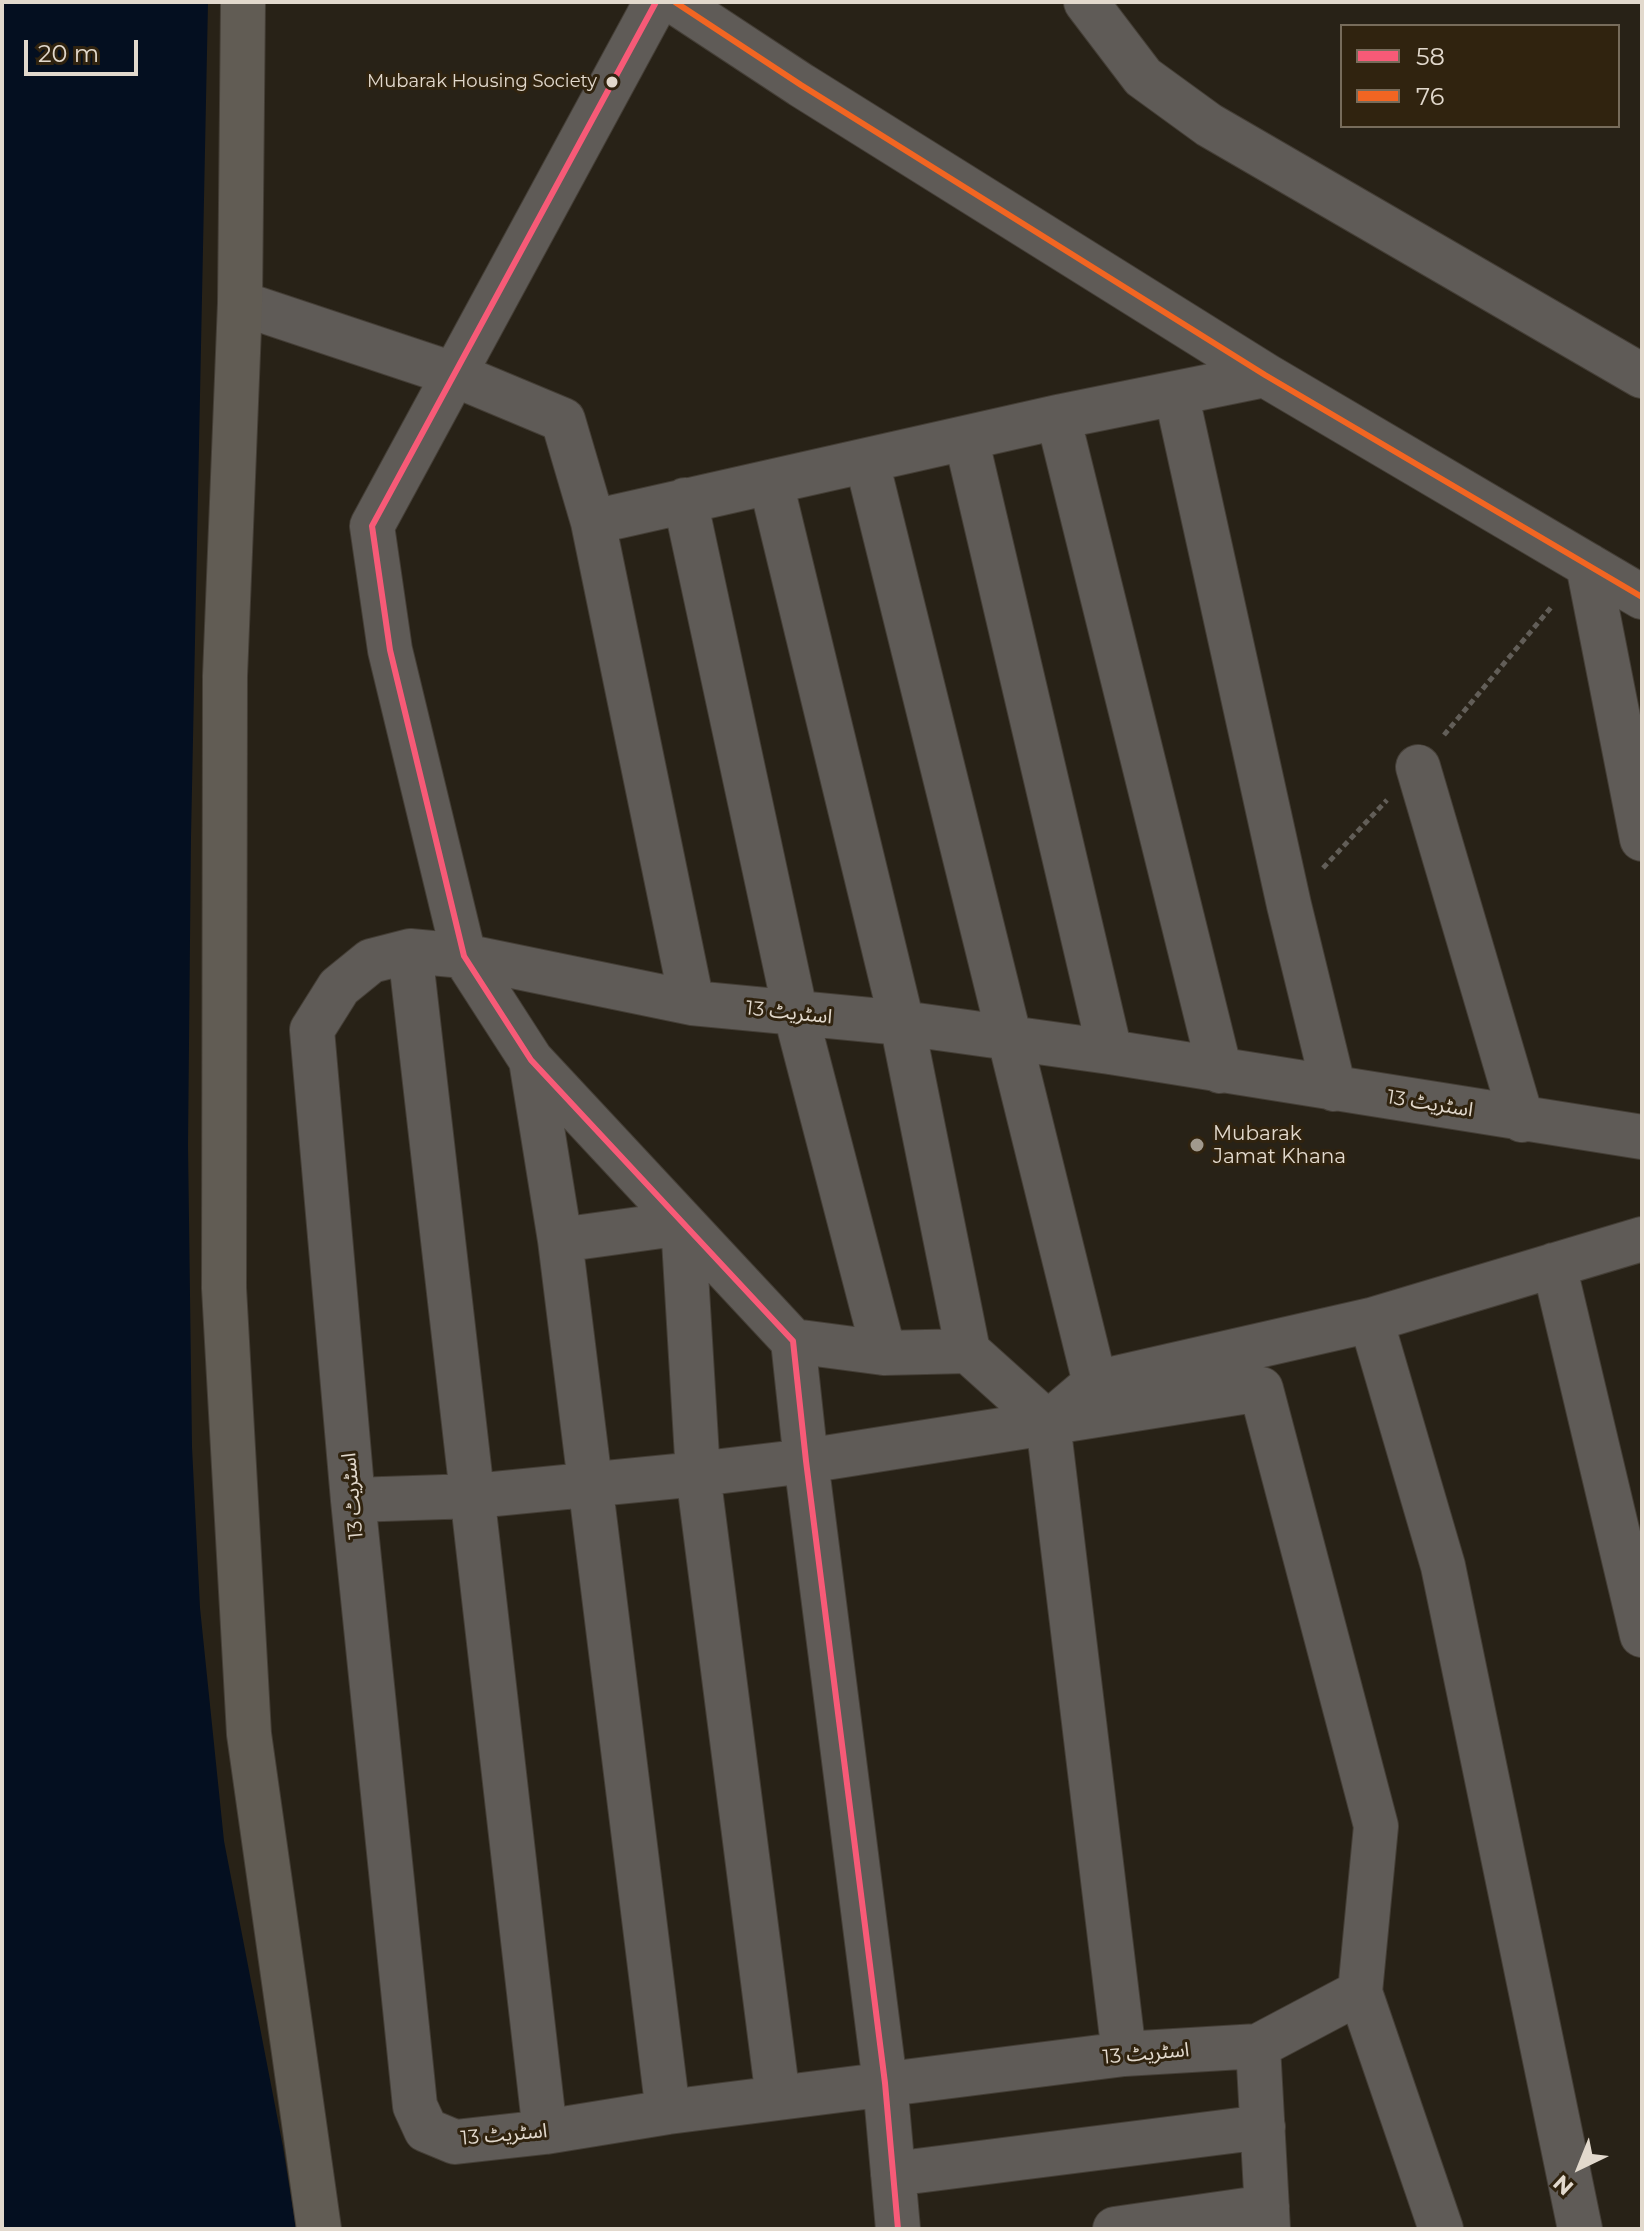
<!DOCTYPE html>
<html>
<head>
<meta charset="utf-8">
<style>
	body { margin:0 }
	#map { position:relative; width:1644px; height:2231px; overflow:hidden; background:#282217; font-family:Montserrat,sans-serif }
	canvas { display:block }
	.frame { position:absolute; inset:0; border:4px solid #e2d9cd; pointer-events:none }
	.legend { position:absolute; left:1340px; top:24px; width:280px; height:104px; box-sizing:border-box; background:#30230f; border:2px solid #776c5b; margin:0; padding:10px 14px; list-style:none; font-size:24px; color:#e2d9cd }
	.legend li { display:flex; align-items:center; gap:16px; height:40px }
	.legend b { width:40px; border:2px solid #776c5b }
	.north { position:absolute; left:1540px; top:2127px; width:80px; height:80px; -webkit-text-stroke:6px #30230f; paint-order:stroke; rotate:223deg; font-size:22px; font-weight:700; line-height:32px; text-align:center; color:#e2d9cd }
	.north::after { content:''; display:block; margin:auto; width:28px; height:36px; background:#e2d9cd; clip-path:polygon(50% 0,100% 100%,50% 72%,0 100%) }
	.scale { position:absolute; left:24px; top:40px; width:114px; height:36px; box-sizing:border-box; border:4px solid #e2d9cd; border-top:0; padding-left:10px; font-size:24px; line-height:28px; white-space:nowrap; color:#e2d9cd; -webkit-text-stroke:6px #30230f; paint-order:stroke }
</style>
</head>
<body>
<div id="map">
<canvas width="1644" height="2231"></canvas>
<div class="frame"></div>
<ul class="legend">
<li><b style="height:10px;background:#f75a77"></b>58</li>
<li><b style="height:10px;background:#f26522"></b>76</li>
</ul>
<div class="north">N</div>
<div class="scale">20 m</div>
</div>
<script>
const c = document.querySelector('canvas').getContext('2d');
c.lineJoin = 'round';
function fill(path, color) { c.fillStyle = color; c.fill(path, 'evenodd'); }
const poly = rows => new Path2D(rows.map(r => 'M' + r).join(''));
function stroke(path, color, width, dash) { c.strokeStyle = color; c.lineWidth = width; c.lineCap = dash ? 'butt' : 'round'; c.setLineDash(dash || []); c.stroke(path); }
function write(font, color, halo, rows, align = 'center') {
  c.font = font + ' Montserrat,"Noto Sans Arabic",sans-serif'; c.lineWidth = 6; c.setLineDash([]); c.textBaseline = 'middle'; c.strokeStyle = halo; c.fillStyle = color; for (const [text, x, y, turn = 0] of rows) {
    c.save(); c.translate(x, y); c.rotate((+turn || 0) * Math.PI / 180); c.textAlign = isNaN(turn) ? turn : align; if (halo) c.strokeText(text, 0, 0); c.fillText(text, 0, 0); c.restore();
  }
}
fill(poly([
	[2,2,208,2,191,836,188,1145,192,1447,200,1608,224,1841,283,2147,296,2229,2,2229]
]), '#040f20');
const minor = poly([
	[656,2,372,526,390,650,464,956,531,1060,793,1341,806,1461,885,2083,898,2229],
	[675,2,801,85,1265,375,1642,597],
	[1086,2,1143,77,1209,125,1642,376],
	[240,303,453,374,563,420,593,522,692,1003],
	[1176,393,1289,905,1334,1089],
	[1058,417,1220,1071],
	[966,438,1110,1052],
	[867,462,1095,1383,1048,1423],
	[771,483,902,1023,968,1351,1048,1423,1124,2054],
	[685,500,796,1015,884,1353,793,1341],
	[593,522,1058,417,1265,375],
	[1588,565,1642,839],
	[1418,767,1522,1120],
	[410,951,545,2132],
	[531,1060,560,1240,668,2112],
	[560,1240,683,1223,698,1474,778,2098],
	[1554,1265,1642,1635],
	[1371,1320,1443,1566,1580,2229],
	[884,1353,968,1351],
	[1095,1383,1371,1320,1642,1239],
	[353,1500,474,1496,698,1474,806,1461,1261,1389,1376,1826,1360,1992,1441,2229],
	[1360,1992,1258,2046,1124,2054,668,2112,545,2132,455,2142,426,2130,415,2106,353,1500,312,1030,339,987,371,961,410,951,464,956,692,1003,902,1023,1110,1052,1642,1137],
	[1258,2046,1268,2229],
	[893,2174,1263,2127],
	[1115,2229,1267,2207]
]);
const major = poly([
	[243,2,240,303,225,676,224,1288,249,1734,319,2229]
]);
stroke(minor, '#443e36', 46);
stroke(major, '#443e36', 46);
stroke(poly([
	[1444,735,1553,605],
	[1323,868,1387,800]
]), '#625e58', 5, [6, 4]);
stroke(minor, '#5f5b57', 44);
stroke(major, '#615c54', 44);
stroke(poly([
	[656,2,372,526,390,650,464,956,531,1060,793,1341,806,1461,885,2083,898,2229]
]), '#f75a77', 6);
stroke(poly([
	[675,2,801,85,1265,375,1642,597]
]), '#f26522', 6);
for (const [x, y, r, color] of [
	[612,82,7,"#e2d9cd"],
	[1197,1145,8,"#a1998d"]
]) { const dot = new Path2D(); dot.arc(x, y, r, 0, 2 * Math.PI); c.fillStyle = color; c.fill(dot); stroke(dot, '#30230f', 3); }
write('18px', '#e2d9cd', '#30230f', [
	["Mubarak Housing Society",597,82]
], 'right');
write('20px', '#e2d9cd', '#30230f', [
	["اسٹریٹ 13",789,1013,6],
	["اسٹریٹ 13",1430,1104,9],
	["اسٹریٹ 13",353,1496,-95],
	["اسٹریٹ 13",1146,2054,-5],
	["اسٹریٹ 13",504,2135,-5]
]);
write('20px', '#e2d9cd', '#30230f', [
	["Mubarak",1213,1134],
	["Jamat Khana",1213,1157]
], 'left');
</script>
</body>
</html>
